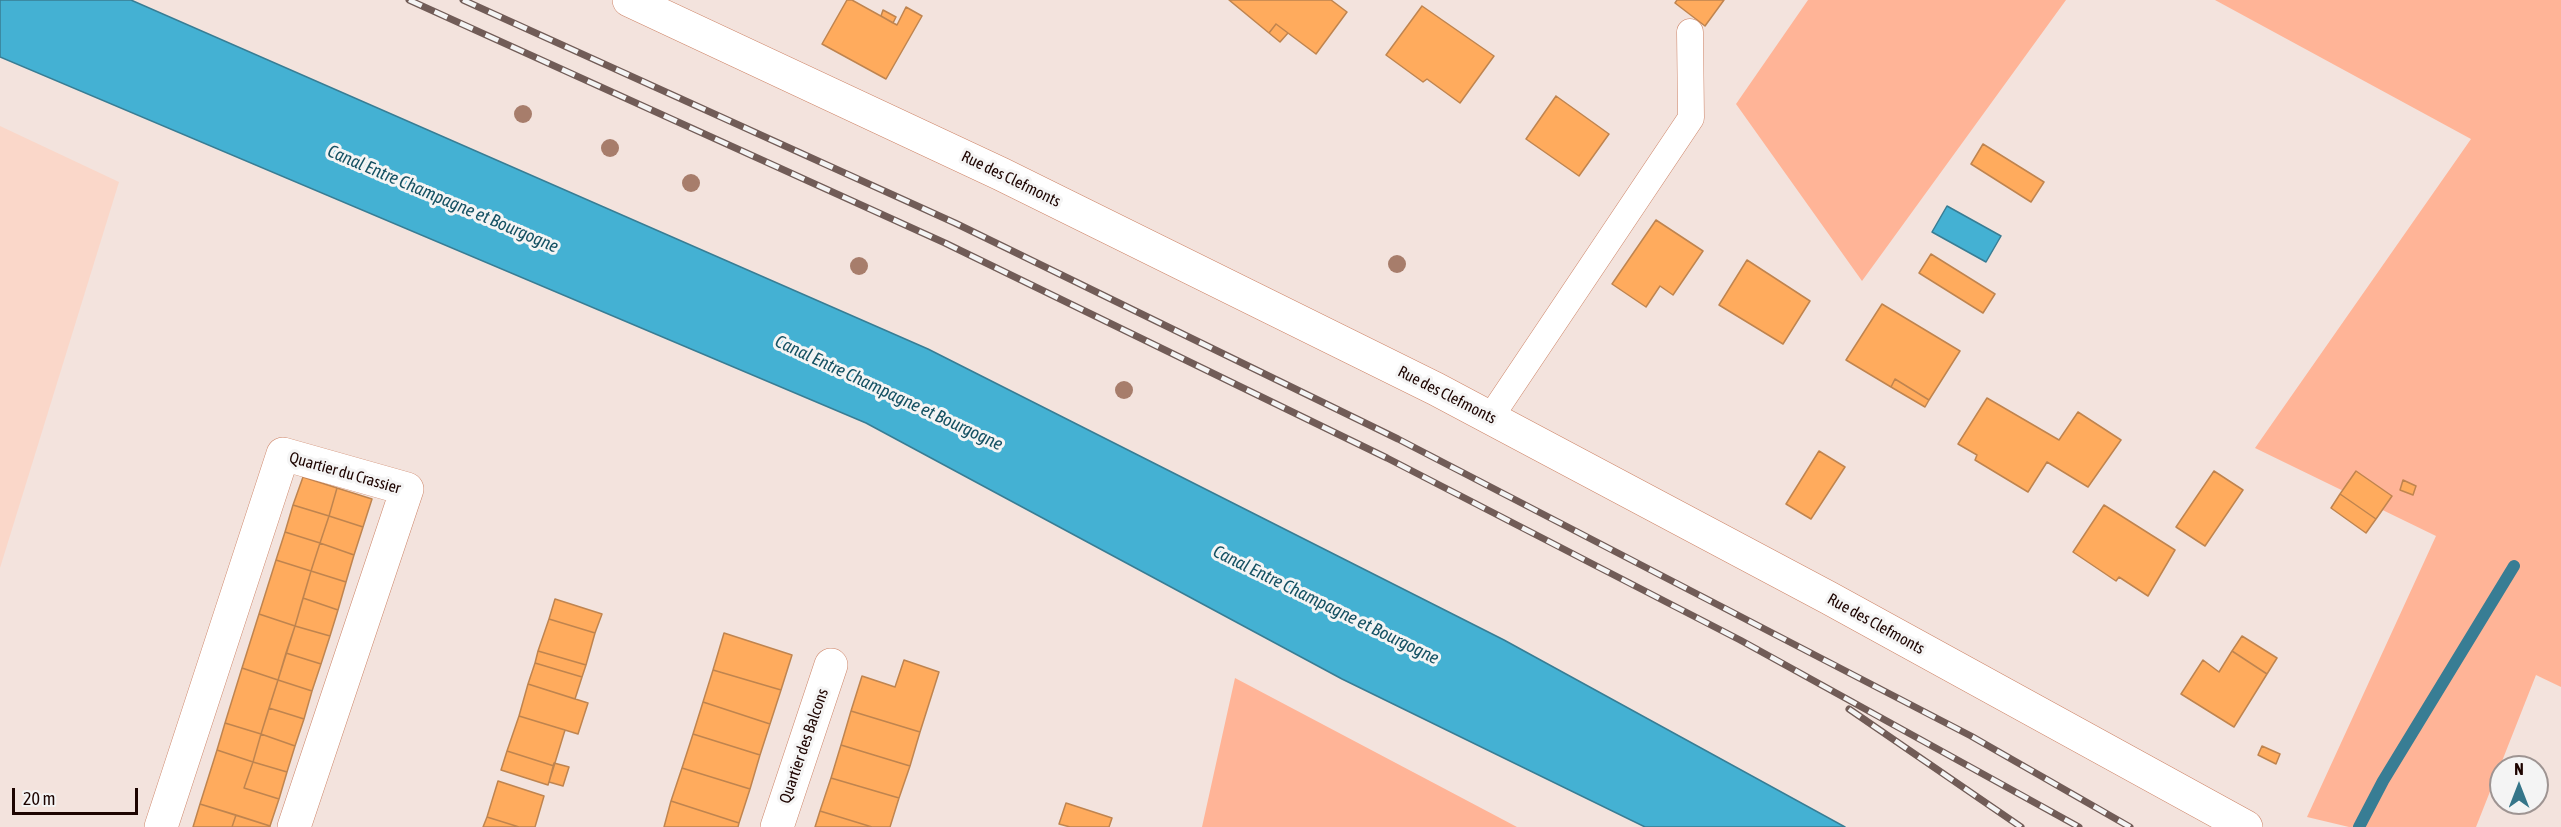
<!DOCTYPE html>
<html>
<head>
<meta charset="utf-8">
<style>
	body { margin:0 }
	#map { position:relative; width:2561px; height:827px; overflow:hidden; background:#f3e3dd; font-family:"Asap Condensed",sans-serif }
	canvas { display:block }
	.north { position:absolute; left:2489px; top:755px; width:60px; height:60px; box-sizing:border-box; background:#f4f4f4; border:2px solid #9e9492; border-radius:50%; rotate:0deg; font-size:16px; font-weight:700; line-height:24px; text-align:center; color:#1d0400 }
	.north::after { content:''; display:block; margin:auto; width:21px; height:27px; background:#357589; clip-path:polygon(50% 0,100% 100%,50% 72%,0 100%) }
	.scale { position:absolute; left:12px; top:788px; width:126px; height:27px; box-sizing:border-box; border:3px solid #1d0400; border-top:0; padding-left:8px; font-size:18px; line-height:21px; white-space:nowrap; color:#1d0400; -webkit-text-stroke:4px #f4f4f4; paint-order:stroke }
</style>
</head>
<body>
<div id="map">
<canvas width="2561" height="827"></canvas>
<div class="north">N</div>
<div class="scale">20 m</div>
</div>
<script>
const c = document.querySelector('canvas').getContext('2d');
c.lineJoin = 'round';
function fill(path, color) { c.fillStyle = color; c.fill(path, 'evenodd'); }
const poly = rows => new Path2D(rows.map(r => 'M' + r).join(''));
function stroke(path, color, width, dash) { c.strokeStyle = color; c.lineWidth = width; c.lineCap = dash ? 'butt' : 'round'; c.setLineDash(dash || []); c.stroke(path); }
function write(font, color, halo, rows, align = 'center') {
  c.font = font + ' "Asap Condensed",sans-serif'; c.lineWidth = 6; c.setLineDash([]); c.textBaseline = 'middle'; c.strokeStyle = halo; c.fillStyle = color; for (const [text, x, y, turn = 0] of rows) {
    c.save(); c.translate(x, y); c.rotate((+turn || 0) * Math.PI / 180); c.textAlign = isNaN(turn) ? turn : align; if (halo) c.strokeText(text, 0, 0); c.fillText(text, 0, 0); c.restore();
  }
}
fill(poly([
	[0,126,119,182,0,568]
]), '#fad7c9');
fill(poly([
	[1808,0,2066,0,1862,281,1736,104],
	[2215,0,2561,0,2561,687,2536,675,2476,827,2349,827,2307,817,2436,536,2255,448,2471,139],
	[1235,678,1517,827,1202,827]
]), '#ffb497');
const water = poly([
	[0,0,131,0,928,349,1504,640,1845,827,1645,827,1342,679,866,423,0,57,0,0],
	[1947,206,2001,236,1986,262,1932,232,1947,206]
]);
fill(water, '#44b1d3');
stroke(water, '#387d94', 1.5);
stroke(poly([
	[2359,827,2383,781,2514,566]
]), '#387d94', 12);
const building = poly([
	[847,0,852,0,897,25,906,7,922,16,886,79,822,44,847,0],
	[1229,0,1331,0,1347,12,1316,54,1276,24,1269,33,1229,0],
	[1677,0,1724,0,1705,26,1675,3,1677,0],
	[1422,6,1494,56,1460,103,1427,79,1423,82,1386,55,1422,6],
	[883,10,896,17,893,23,881,16,883,10],
	[1276,24,1288,33,1280,42,1269,33,1276,24],
	[1556,96,1609,134,1579,176,1526,139,1556,96],
	[1983,144,2044,182,2031,202,1971,164,1983,144],
	[1656,220,1703,251,1673,295,1660,286,1646,307,1612,284,1656,220],
	[1931,254,1995,294,1983,313,1919,273,1931,254],
	[1747,260,1810,301,1783,344,1719,305,1747,260],
	[1882,304,1960,351,1929,400,1895,379,1891,387,1846,360,1882,304],
	[1895,379,1929,400,1925,407,1891,387,1895,379],
	[1987,398,2059,440,2078,412,2121,440,2088,487,2047,462,2028,492,1975,460,1977,455,1958,444,1987,398],
	[1819,451,1845,467,1811,519,1786,504,1819,451],
	[2214,471,2243,490,2205,546,2176,527,2214,471],
	[2356,471,2392,496,2376,519,2340,494,2356,471],
	[303,477,337,488,329,516,293,505,303,477],
	[2403,480,2416,486,2413,495,2400,490,2403,480],
	[337,488,372,499,363,527,329,516,337,488],
	[2340,494,2376,519,2366,533,2331,508,2340,494],
	[293,505,329,516,320,543,285,532,293,505],
	[2104,505,2175,550,2148,596,2119,577,2116,581,2073,552,2104,505],
	[329,516,363,527,354,555,320,543,329,516],
	[285,532,320,543,311,571,276,560,285,532],
	[320,543,354,555,346,582,311,571,320,543],
	[276,560,311,571,295,626,259,614,276,560],
	[311,571,346,582,338,610,303,598,311,571],
	[303,598,338,610,330,636,295,626,303,598],
	[555,599,602,614,595,633,549,619,555,599],
	[259,614,295,626,278,680,242,668,259,614],
	[549,619,595,633,586,665,538,651,549,619],
	[295,626,330,636,321,664,286,653,295,626],
	[724,633,792,655,781,690,713,670,724,633],
	[2242,636,2277,658,2267,674,2232,651,2242,636],
	[538,651,586,665,582,677,535,663,538,651],
	[2232,651,2267,674,2234,727,2181,694,2203,660,2219,672,2232,651],
	[286,653,321,664,312,691,278,680,286,653],
	[904,660,939,672,920,732,851,711,862,676,895,687,904,660],
	[535,663,582,677,575,699,528,684,535,663],
	[242,668,278,680,261,734,225,723,242,668],
	[713,670,781,690,770,724,703,702,713,670],
	[278,680,312,691,304,719,269,708,278,680],
	[528,684,588,703,578,734,519,716,528,684],
	[703,702,770,724,760,755,693,734,703,702],
	[269,708,304,719,295,746,261,734,269,708],
	[851,711,920,732,910,766,841,745,851,711],
	[519,716,565,730,554,766,507,751,519,716],
	[225,723,261,734,253,762,217,750,225,723],
	[261,734,295,746,287,772,253,762,261,734],
	[693,734,760,755,750,789,682,768,693,734],
	[841,745,910,766,899,798,831,778,841,745],
	[2262,746,2280,754,2276,764,2258,755,2262,746],
	[217,750,253,762,244,788,279,799,270,826,200,804,217,750],
	[507,751,554,766,548,785,501,770,507,751],
	[253,762,287,772,279,799,244,788,253,762],
	[554,763,569,767,563,786,549,782,554,763],
	[682,768,750,789,739,823,671,801,682,768],
	[831,778,899,798,890,827,872,827,820,811,831,778],
	[498,781,544,796,535,827,519,827,487,817,498,781],
	[671,801,739,823,738,827,664,827,671,801],
	[1066,803,1112,818,1109,827,1070,827,1059,824,1066,803],
	[200,804,236,815,232,827,193,827,200,804],
	[820,811,872,827,815,827,820,811],
	[236,815,270,826,270,827,232,827,236,815],
	[487,817,519,827,483,827,487,817]
]);
fill(building, '#ffab5d');
stroke(building, '#bf844f', 1.5);
const service = poly([
	[1490,418,1691,118,1690,32]
]);
const minor = poly([
	[161,827,283,454,407,489,294,827],
	[777,827,831,665]
]);
const tertiary = poly([
	[629,0,1001,174,1436,389,1829,598,2246,827]
]);
stroke(service, '#cd8366', 27);
stroke(minor, '#cd8366', 34);
stroke(tertiary, '#cd8366', 34);
stroke(service, '#fff', 26);
stroke(minor, '#fff', 33);
stroke(tertiary, '#fff', 33);
const rail = poly([
	[409,0,945,243,1387,458,1740,640,2079,827],
	[463,0,955,223,1398,439,1971,736,2130,827],
	[1849,709,2021,827]
]);
stroke(rail, '#715c57', 7);
stroke(rail, '#f4f4f4', 4.5, [14]);
c.fillStyle = '#a77d6b';
for (const [x, y] of [
	[523,114],
	[610,148],
	[691,183],
	[1397,264],
	[859,266],
	[1124,390]
]) { c.beginPath(); c.arc(x, y, 9, 0, 2 * Math.PI); c.fill(); }
write('16px', '#1d0400', '#f4f4f4', [
	["Rue des Clefmonts",1011,179,26],
	["Rue des Clefmonts",1447,395,27],
	["Quartier du Crassier",345,473,16],
	["Rue des Clefmonts",1876,624,29],
	["Quartier des Balcons",804,746,-71]
]);
write('italic 18px', '#155163', '#f4f4f4', [
	["Canal Entre Champagne et Bourgogne",443,199,23],
	["Canal Entre Champagne et Bourgogne",889,393,25],
	["Canal Entre Champagne et Bourgogne",1326,605,26]
]);
</script>
</body>
</html>
